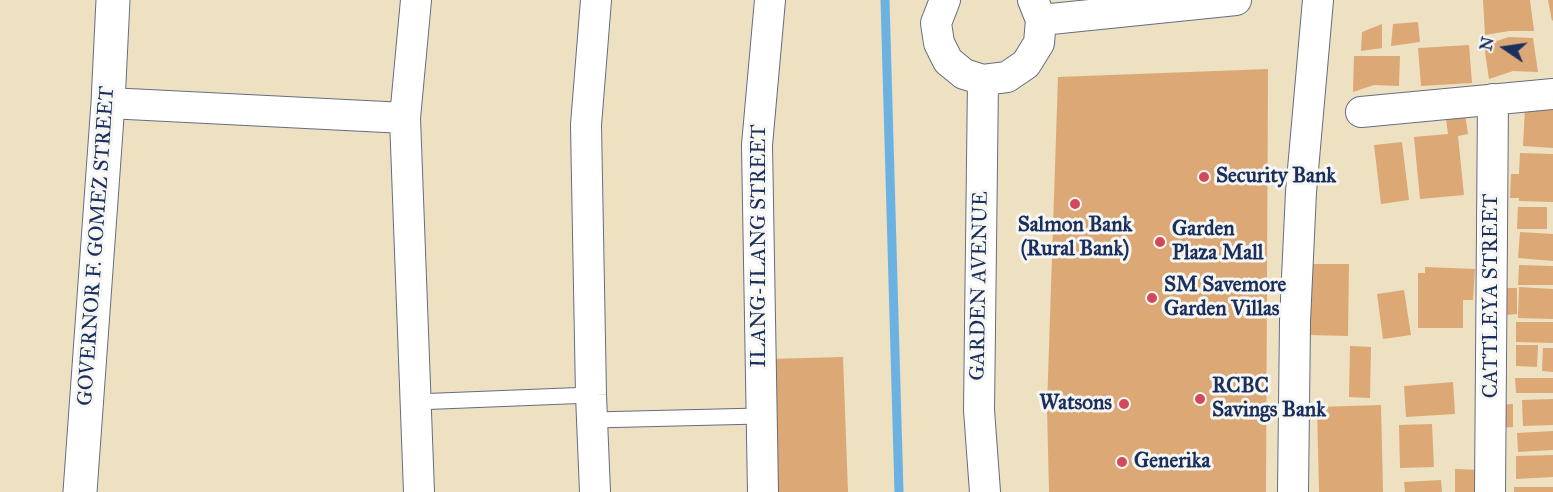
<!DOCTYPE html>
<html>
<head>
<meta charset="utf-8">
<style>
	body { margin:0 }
	#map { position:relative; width:1553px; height:492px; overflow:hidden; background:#ede1c2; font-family:"IM FELL Great Primer",serif }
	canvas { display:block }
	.north { position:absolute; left:1475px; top:18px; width:60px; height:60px; -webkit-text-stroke:4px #f6f6f2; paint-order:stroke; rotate:283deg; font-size:16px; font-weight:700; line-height:24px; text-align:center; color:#1b2f5e }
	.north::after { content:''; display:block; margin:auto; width:21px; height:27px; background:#1b2f5e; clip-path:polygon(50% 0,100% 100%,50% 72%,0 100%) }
</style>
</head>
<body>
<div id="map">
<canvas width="1553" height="492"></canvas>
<div class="north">N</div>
</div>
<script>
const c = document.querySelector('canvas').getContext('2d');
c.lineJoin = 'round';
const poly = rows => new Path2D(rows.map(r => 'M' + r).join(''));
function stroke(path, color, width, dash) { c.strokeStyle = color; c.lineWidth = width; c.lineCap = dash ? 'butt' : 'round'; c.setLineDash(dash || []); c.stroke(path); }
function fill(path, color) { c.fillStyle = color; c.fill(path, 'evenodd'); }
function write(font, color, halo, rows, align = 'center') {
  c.font = font + ' "IM FELL Great Primer",serif'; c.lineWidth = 6; c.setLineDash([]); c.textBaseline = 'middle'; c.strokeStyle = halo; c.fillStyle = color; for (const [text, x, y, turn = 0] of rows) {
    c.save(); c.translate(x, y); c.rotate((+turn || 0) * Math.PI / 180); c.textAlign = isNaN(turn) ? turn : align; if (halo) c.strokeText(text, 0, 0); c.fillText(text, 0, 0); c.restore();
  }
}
stroke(poly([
	[885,0,899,492]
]), '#6bb2e2', 9);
fill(poly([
	[1483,0,1530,0,1534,31,1509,31,1485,35],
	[1548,0,1553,0,1553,20,1552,21],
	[1418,22,1420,42,1391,46,1393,24],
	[1382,24,1382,48,1361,51,1362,32],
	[1509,37,1533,38,1538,72,1513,71,1489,79,1484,45],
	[1469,45,1472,83,1421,86,1418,48],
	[1354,56,1400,56,1399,86,1374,85,1353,92],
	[1268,69,1266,492,1049,492,1047,407,1058,77],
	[1525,108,1553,109,1553,148,1523,146],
	[1465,114,1468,134,1458,136,1464,195,1420,199,1414,137,1448,134,1446,119],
	[1402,142,1409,200,1381,204,1374,145],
	[1520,153,1553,154,1553,202,1519,201,1519,198,1510,198,1511,174,1519,174],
	[1518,207,1547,207,1547,229,1517,229],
	[1520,232,1553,234,1553,261,1518,258],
	[1309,264,1349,264,1348,336,1310,335],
	[1519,265,1553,266,1553,285,1518,285],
	[1425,267,1475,269,1473,300,1463,300,1463,328,1418,328,1418,273,1425,273],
	[1519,287,1553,289,1553,319,1518,318],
	[1505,288,1517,288,1517,314,1505,315],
	[1404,290,1411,335,1383,339,1377,294],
	[1516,322,1553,322,1553,343,1516,342],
	[1516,345,1538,345,1537,367,1516,366],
	[1350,346,1371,347,1370,398,1349,397],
	[1543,348,1553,348,1553,372,1542,371],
	[843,357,848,492,774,492,769,359],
	[1515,378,1553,378,1553,393,1516,393],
	[1453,382,1455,414,1406,417,1404,386],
	[1553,399,1553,425,1523,426,1522,400],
	[1513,404,1513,427,1497,428,1496,405],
	[1381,405,1383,492,1319,492,1317,407],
	[1432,424,1434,467,1400,468,1399,425],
	[1553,431,1553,450,1518,452,1517,433],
	[1553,455,1553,477,1516,479,1516,456],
	[1455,469,1485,470,1485,492,1455,492],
	[1441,480,1442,492,1405,492,1404,482],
	[1514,487,1553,487,1553,492,1514,492]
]), '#dca875');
const service = poly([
	[415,402,591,395],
	[593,420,760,416]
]);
const minor = poly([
	[416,0,405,118,419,492],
	[945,0,936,23,939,43,948,61,964,74,983,80,1007,77,1026,64,1039,43,1041,20,1033,0],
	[1041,20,1236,0],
	[983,80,979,410,985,492],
	[108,103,405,118],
	[1361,112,1553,94],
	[595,492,591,395,586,125,596,0],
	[763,492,757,145,770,0],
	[1293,492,1295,321,1301,192,1318,0],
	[1490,492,1493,99]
]);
const tertiary = poly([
	[80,492,108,103,113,0]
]);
stroke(service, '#646d81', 17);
stroke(minor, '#646d81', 32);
stroke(tertiary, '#646d81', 35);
stroke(service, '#fff', 15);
stroke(minor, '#fff', 30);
stroke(tertiary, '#fff', 33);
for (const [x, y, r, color] of [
	[1204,177,6,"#d1495b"],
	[1075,204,6,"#d1495b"],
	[1160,242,6,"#d1495b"],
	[1152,298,6,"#d1495b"],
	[1200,399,6,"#d1495b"],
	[1124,404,6,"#d1495b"],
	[1122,462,6,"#d1495b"]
]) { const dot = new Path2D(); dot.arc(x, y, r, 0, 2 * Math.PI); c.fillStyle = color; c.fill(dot); stroke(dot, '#f6f6f2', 2); }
write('bold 21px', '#1b2f5e', '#f6f6f2', [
	["Security Bank",1216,177],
	["Salmon Bank",1075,226,"center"],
	["(Rural Bank)",1075,250,"center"],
	["Garden",1172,230],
	["Plaza Mall",1172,254],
	["SM Savemore",1164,286],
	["Garden Villas",1164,310],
	["RCBC",1212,387],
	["Savings Bank",1212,411],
	["Watsons",1112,404,"right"],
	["Generika",1134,462]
], 'left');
write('21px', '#1b2f5e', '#f6f6f2', [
	["GOVERNOR F. GOMEZ STREET",97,246,-86],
	["ILANG-ILANG STREET",760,246,-90],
	["GARDEN AVENUE",980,286,-89],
	["CATTLEYA STREET",1492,296,-90]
]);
</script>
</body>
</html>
